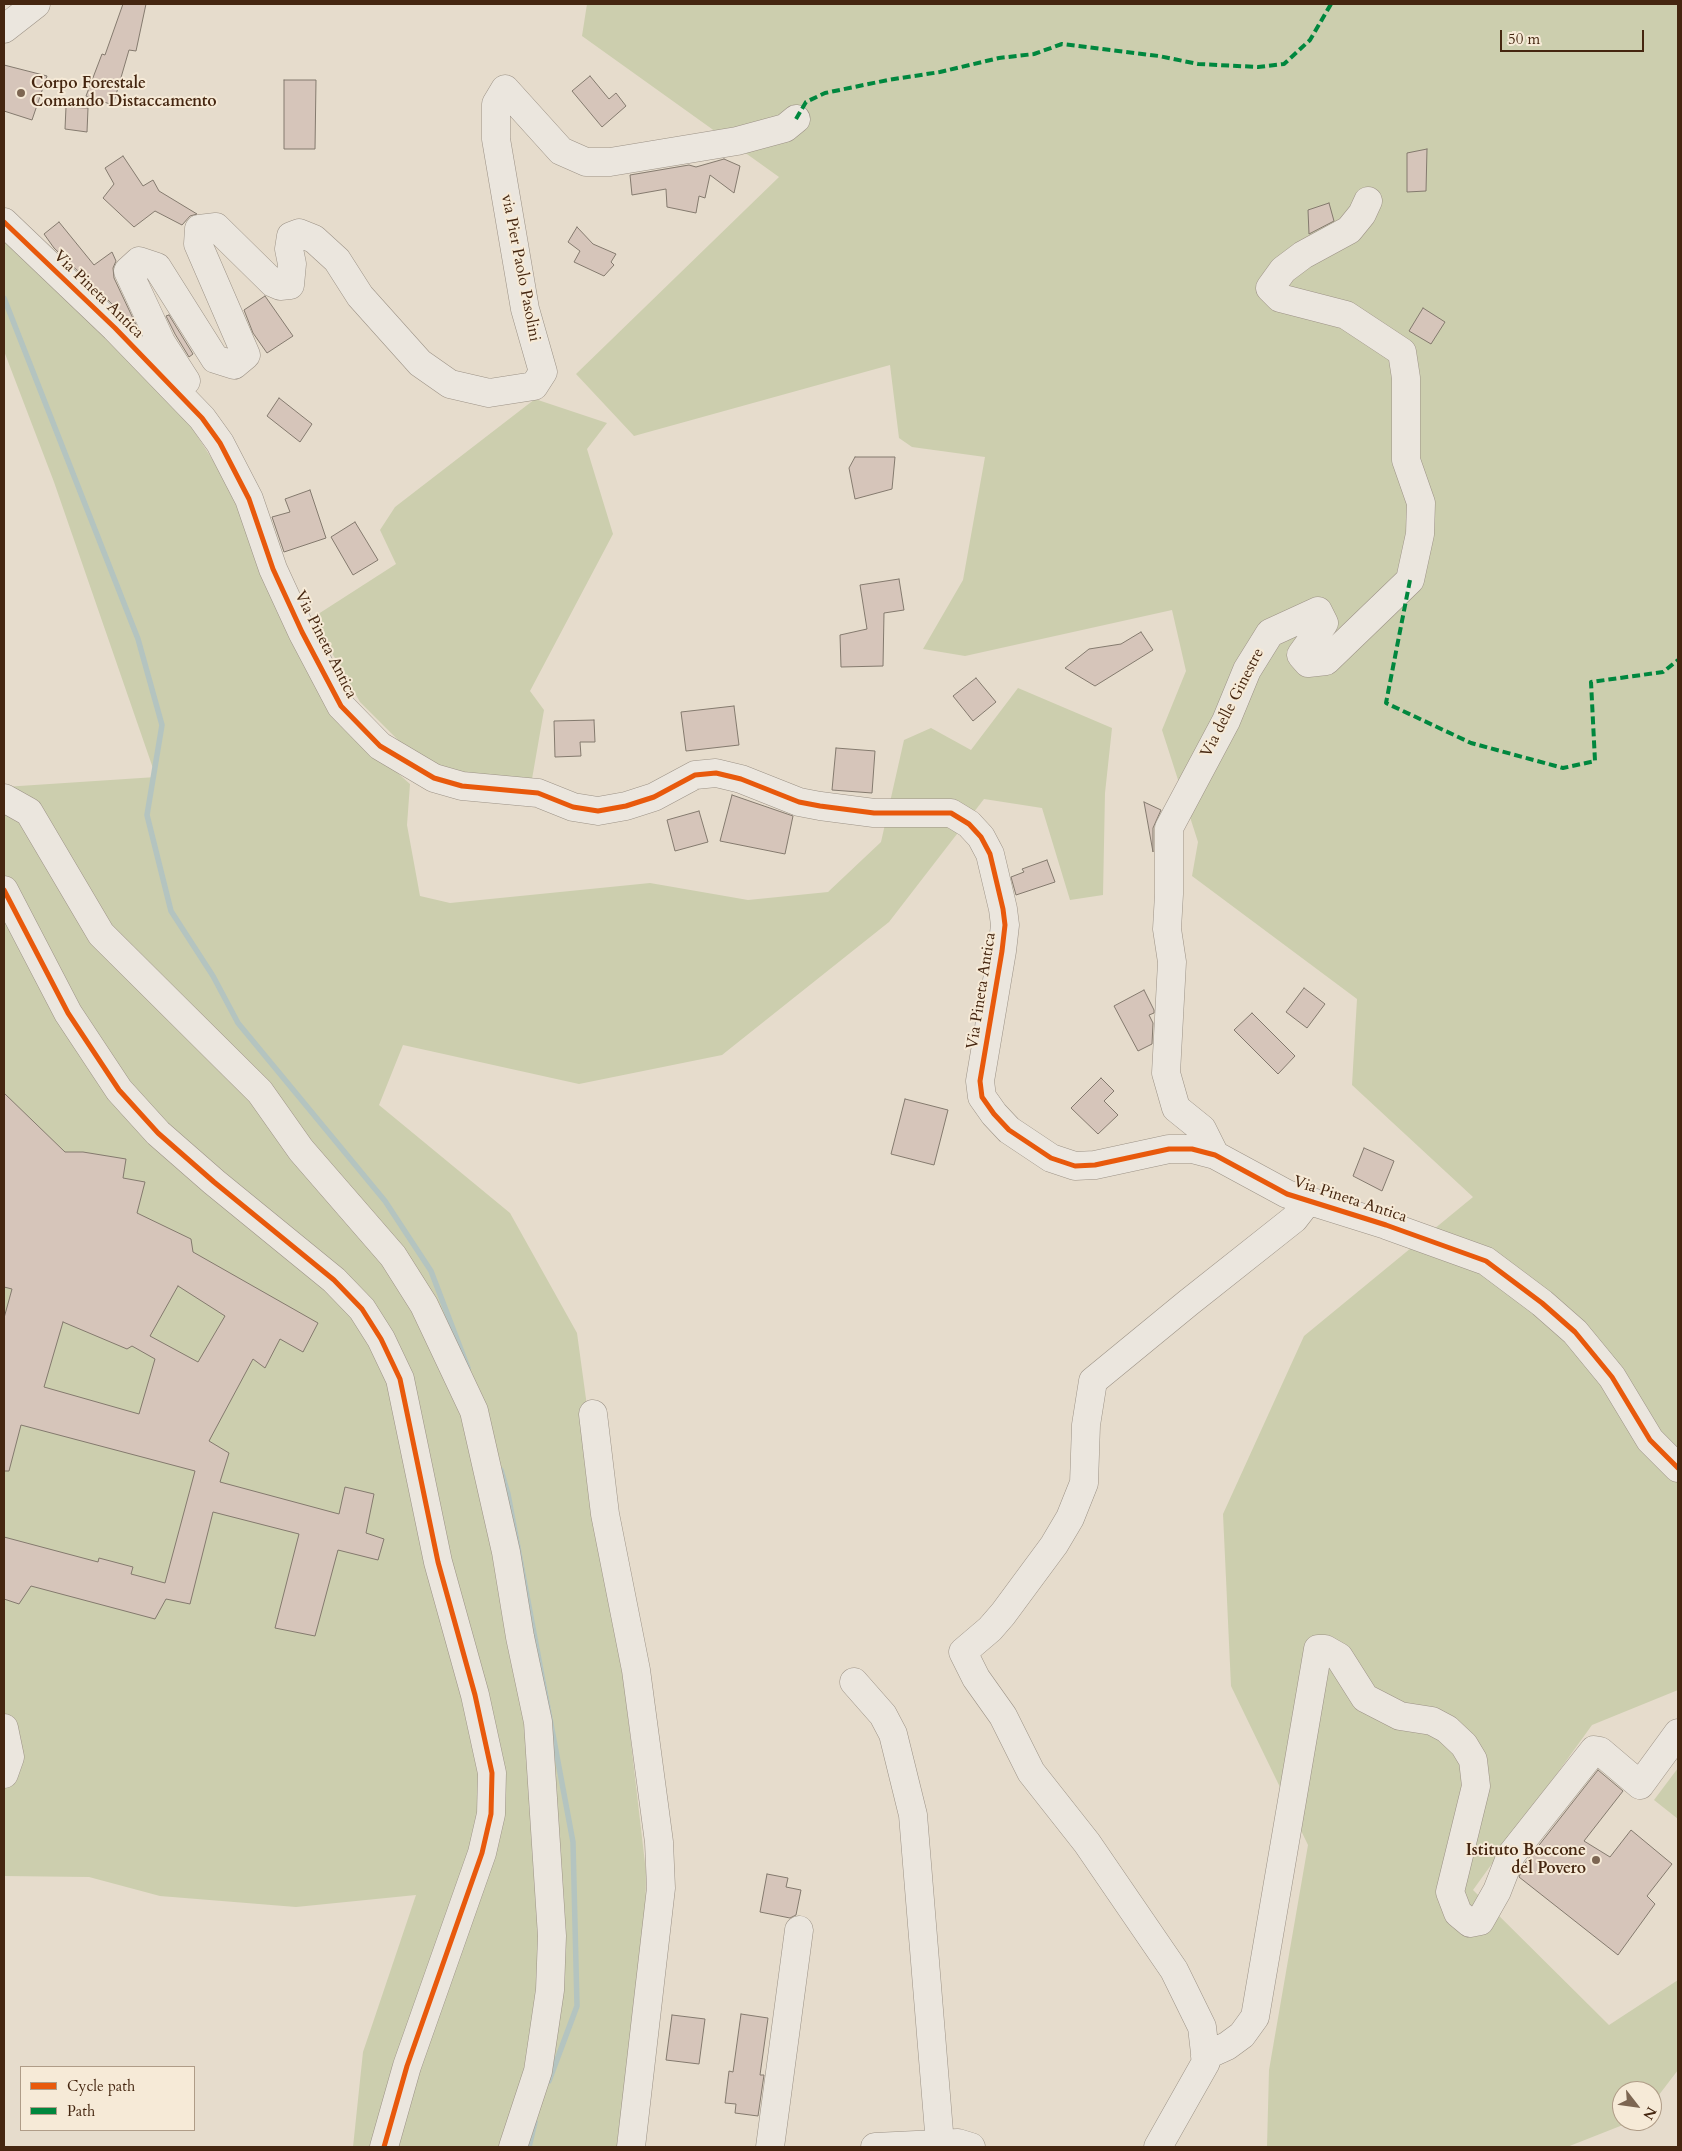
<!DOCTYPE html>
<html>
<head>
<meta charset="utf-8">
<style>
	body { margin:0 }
	#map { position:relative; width:1682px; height:2151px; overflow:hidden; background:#e6dccc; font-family:Cardo,serif }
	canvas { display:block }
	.frame { position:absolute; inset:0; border:5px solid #452610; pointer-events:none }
	.legend { position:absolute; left:20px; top:2066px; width:175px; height:65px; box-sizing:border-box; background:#f6ead7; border:1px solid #af9c87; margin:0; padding:6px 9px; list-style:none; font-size:15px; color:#452610 }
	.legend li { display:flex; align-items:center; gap:10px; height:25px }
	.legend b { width:25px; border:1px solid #af9c87 }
	.north { position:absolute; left:1612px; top:2081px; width:50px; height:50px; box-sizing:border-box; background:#f6ead7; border:1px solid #af9c87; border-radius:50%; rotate:120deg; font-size:14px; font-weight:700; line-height:20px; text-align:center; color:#452610 }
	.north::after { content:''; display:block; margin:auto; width:18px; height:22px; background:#7d6652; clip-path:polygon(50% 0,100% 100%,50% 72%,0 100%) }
	.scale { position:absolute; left:1500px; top:30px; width:144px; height:22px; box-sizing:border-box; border:2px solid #452610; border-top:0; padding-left:6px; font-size:15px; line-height:18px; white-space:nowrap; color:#452610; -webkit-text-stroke:4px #f6ead7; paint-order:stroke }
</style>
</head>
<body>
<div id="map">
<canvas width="1682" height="2151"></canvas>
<div class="frame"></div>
<ul class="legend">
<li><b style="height:6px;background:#e8590c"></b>Cycle path</li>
<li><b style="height:6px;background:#00873e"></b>Path</li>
</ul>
<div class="north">N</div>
<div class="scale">50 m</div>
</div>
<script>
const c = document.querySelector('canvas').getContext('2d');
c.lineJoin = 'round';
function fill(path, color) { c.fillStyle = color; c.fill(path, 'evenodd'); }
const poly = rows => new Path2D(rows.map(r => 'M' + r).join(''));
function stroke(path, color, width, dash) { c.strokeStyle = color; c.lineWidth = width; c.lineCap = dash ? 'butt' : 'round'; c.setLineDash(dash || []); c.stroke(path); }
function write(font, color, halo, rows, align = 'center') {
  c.font = font + ' Cardo,serif'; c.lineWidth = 4; c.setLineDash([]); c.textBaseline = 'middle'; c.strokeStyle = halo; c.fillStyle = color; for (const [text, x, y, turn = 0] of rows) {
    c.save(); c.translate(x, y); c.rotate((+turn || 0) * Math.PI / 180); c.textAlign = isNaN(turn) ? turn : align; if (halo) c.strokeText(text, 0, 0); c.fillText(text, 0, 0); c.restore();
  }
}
fill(poly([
	[587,4,1678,4,1678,1690,1592,1725,1473,1890,1609,2025,1678,1980,1678,2070,1652,2104,1652,2091,1622,2091,1622,2121,1633,2121,1567,2147,1267,2147,1269,2070,1308,1845,1231,1686,1223,1514,1304,1336,1473,1197,1352,1085,1357,999,1192,876,1198,842,1162,730,1186,671,1172,610,965,656,923,649,963,580,985,457,912,447,899,438,890,365,634,436,576,374,779,177,582,36],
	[4,237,180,409,244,509,355,735,410,784,407,825,420,896,450,903,650,883,748,900,828,892,881,842,904,740,931,728,971,750,1018,688,1112,728,1105,793,1103,895,1070,900,1042,808,984,799,889,922,722,1055,579,1084,403,1045,379,1105,510,1213,577,1333,620,1648,646,1872,645,1949,621,2147,353,2147,363,2052,416,1895,296,1907,160,1896,89,1877,4,1876,4,787,156,777,54,482,4,351],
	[535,399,607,423,587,449,613,534,530,691,544,710,532,779,471,779,434,766,403,745,360,702,312,618,396,564,380,530,395,507],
	[1678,1768,1678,1819,1654,1800]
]), '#ccceae');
stroke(poly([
	[4,298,138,639,162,725,147,815,171,911,213,976,238,1023,385,1201,431,1271,468,1368],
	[501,1470,508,1494,573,1842,577,2006,549,2081],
	[529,2147,535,2122]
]), '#b4c4c0', 5.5);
const building = poly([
	[123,4,146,4,136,51,129,50,113,105,86,96,102,54,105,55,123,4],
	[4,65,47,76,32,120,4,111,4,65],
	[590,76,609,99,616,93,626,106,602,127,572,91,590,76],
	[284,80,316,80,315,149,284,149,284,80],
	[66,107,88,108,87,132,65,129,66,107],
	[1427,149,1426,191,1407,192,1407,153,1427,149],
	[123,156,143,186,153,180,159,191,197,214,190,216,182,225,155,211,134,227,103,198,114,184,105,168,123,156],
	[724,159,740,166,734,193,710,175,705,198,699,196,696,213,667,207,666,189,632,195,630,175,689,165,696,167,724,159],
	[1329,203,1334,221,1309,234,1308,210,1329,203],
	[59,222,94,265,112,252,116,261,113,268,114,278,138,329,54,248,44,234,59,222],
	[577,227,593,244,616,254,611,262,614,265,604,276,574,262,580,251,568,242,577,227],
	[265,296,293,336,267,353,253,333,244,310,265,296],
	[1423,308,1445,322,1431,344,1409,331,1423,308],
	[169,315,193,354,189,357,175,334,166,316,169,315],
	[279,398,312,424,300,442,267,416,279,398],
	[855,457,895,457,892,489,855,499,849,468,855,457],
	[310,490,326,538,284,552,272,517,290,512,285,499,310,490],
	[355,522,378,560,353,575,331,537,355,522],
	[899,579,904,610,884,613,883,666,841,667,840,635,867,629,860,585,899,579],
	[1141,632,1153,650,1095,686,1065,668,1089,649,1121,644,1141,632],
	[976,678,996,702,973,721,953,696,976,678],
	[734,706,739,745,686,751,681,712,734,706],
	[594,720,595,742,580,742,581,756,555,757,554,721,594,720],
	[836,748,875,751,872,793,832,790,836,748],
	[732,795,793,816,785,854,720,841,732,795],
	[1144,802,1161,810,1153,828,1153,852,1144,802],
	[699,811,708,842,675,851,667,820,699,811],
	[1047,860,1055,882,1016,895,1011,877,1024,872,1022,869,1047,860],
	[1304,988,1325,1004,1307,1028,1286,1012,1304,988],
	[1144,990,1154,1010,1154,1013,1149,1015,1153,1023,1152,1044,1138,1051,1114,1006,1144,990],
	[1252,1013,1295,1056,1278,1074,1234,1030,1252,1013],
	[1101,1078,1114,1091,1104,1101,1118,1115,1098,1134,1071,1108,1101,1078],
	[4,1093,65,1152,83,1152,126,1159,123,1178,145,1182,137,1213,191,1239,193,1252,318,1323,303,1352,280,1339,265,1368,253,1359,209,1441,229,1453,220,1482,339,1514,345,1487,374,1494,366,1533,384,1539,378,1560,338,1550,315,1636,275,1628,299,1534,213,1512,190,1604,166,1599,155,1619,31,1586,19,1604,4,1599,4,1537,98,1562,99,1558,133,1567,131,1574,165,1583,195,1471,21,1425,9,1471,4,1471,4,1318,12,1289,4,1287,4,1093],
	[178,1286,225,1316,198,1362,150,1336,178,1286],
	[63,1322,127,1349,132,1346,155,1359,139,1414,44,1387,63,1322],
	[905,1099,948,1110,934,1165,891,1154,905,1099],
	[1364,1148,1394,1161,1382,1191,1353,1176,1364,1148],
	[1598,1770,1623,1791,1584,1841,1610,1857,1631,1830,1672,1864,1647,1896,1655,1904,1618,1955,1519,1877,1525,1863,1598,1770],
	[767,1874,788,1878,786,1887,801,1890,796,1915,790,1918,760,1912,767,1874],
	[741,2014,768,2018,760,2075,764,2075,758,2116,735,2113,736,2104,725,2103,729,2071,733,2072,741,2014],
	[672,2015,705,2019,699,2064,666,2060,672,2015]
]);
fill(building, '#d6c5ba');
stroke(building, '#847a6e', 1);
const minor = poly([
	[4,29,36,4],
	[4,222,115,328,202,418,220,443,249,499,273,569,302,632,341,706,380,746,434,778,462,786,538,793,573,807,598,811,626,806,654,797,695,775,716,773,741,779,799,802,820,806,874,813,951,813,969,824,981,837,990,854,1003,909,1005,925,1002,951,980,1081,982,1097,994,1114,1009,1130,1051,1158,1075,1166,1095,1165,1169,1149,1192,1149,1215,1155,1287,1194,1386,1225,1486,1261,1542,1303,1575,1332,1612,1377,1650,1440,1678,1468],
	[180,384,186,381,161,342,128,271,139,261,157,267,215,359,234,365,246,355,198,244,199,229,216,227,273,283,280,286,290,285,292,264,289,249,291,236,299,233,314,239,337,260,360,296,420,363,450,384,489,393,534,386,543,372,525,309,496,139,496,104,505,89,561,151,586,162,610,162,737,141,785,128,796,119],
	[4,798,29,812,101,934,260,1092,301,1150,393,1256,424,1305,474,1411,506,1552,520,1637,538,1722,552,1936,550,1990,538,2071,513,2147],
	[4,890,68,1013,119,1090,158,1133,214,1182,334,1280,362,1309,381,1339,400,1379,438,1562,475,1695,492,1773,491,1814,482,1853,407,2066,384,2147],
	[1215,1155,1202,1129,1176,1108,1166,1073,1172,962,1167,929,1169,894,1169,828,1226,721,1247,670,1270,633,1318,611,1324,623,1301,655,1308,663,1326,661,1410,580,1420,534,1421,503,1406,460,1406,378,1402,352,1346,315,1280,298,1270,288,1283,270,1303,255,1349,230,1362,214,1368,201],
	[593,1414,605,1514,636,1670,659,1842,661,1888,631,2147],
	[854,1682,883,1715,893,1734,913,1815,940,2144],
	[4,1728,10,1757,4,1774],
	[1205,2056,1227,2046,1242,2035,1255,2017,1318,1649,1325,1649,1339,1657,1365,1698,1400,1716,1432,1721,1447,1729,1464,1745,1473,1760,1476,1786,1450,1892,1458,1913,1470,1923,1480,1921,1497,1891,1511,1855,1594,1750,1600,1751,1640,1785,1678,1733],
	[770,2147,799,1930],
	[875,2147,958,2143,971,2147],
	[1158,2147,1206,2062,1202,2027,1174,1970,1087,1843,1031,1772,1003,1716,976,1678,963,1652,990,1629,1003,1614,1054,1545,1070,1518,1084,1483,1086,1425,1093,1381,1188,1303,1294,1219,1308,1201]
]);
stroke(minor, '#9c9286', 29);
stroke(minor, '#ebe6de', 28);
stroke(poly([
	[796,119,806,102,825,93,888,80,940,72,999,58,1034,54,1062,44,1159,56,1198,64,1258,67,1284,64,1310,40,1331,4],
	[1410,580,1386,703,1471,743,1563,768,1595,761,1591,682,1663,672,1678,660]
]), '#00873e', 4, [8, 4]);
stroke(poly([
	[4,222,115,328,202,418,220,443,249,499,273,569,302,632,341,706,380,746,434,778,462,786,538,793,573,807,598,811,626,806,654,797,695,775,716,773,741,779,799,802,820,806,874,813,951,813,969,824,981,837,990,854,1003,909,1005,925,1002,951,980,1081,982,1097,994,1114,1009,1130,1051,1158,1075,1166,1095,1165,1169,1149,1192,1149,1215,1155,1287,1194,1386,1225,1486,1261,1542,1303,1575,1332,1612,1377,1650,1440,1678,1468],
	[4,890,68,1013,119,1090,158,1133,214,1182,334,1280,362,1309,381,1339,400,1379,438,1562,475,1695,492,1773,491,1814,482,1853,407,2066,384,2147]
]), '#e8590c', 5);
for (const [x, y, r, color] of [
	[21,93,5,"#7d6652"],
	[1596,1860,5,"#7d6652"]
]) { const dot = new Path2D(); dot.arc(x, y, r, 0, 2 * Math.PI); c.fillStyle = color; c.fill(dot); stroke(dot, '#f6ead7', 2); }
write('bold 16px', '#452610', '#f6ead7', [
	["Corpo Forestale",31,84],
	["Comando Distaccamento",31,102],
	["Istituto Boccone",1586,1851,"right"],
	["del Povero",1586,1869,"right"]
], 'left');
write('16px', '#452610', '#f6ead7', [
	["via Pier Paolo Pasolini",520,268,79],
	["Via Pineta Antica",98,295,44],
	["Via Pineta Antica",325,645,63],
	["Via delle Ginestre",1233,703,-63],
	["Via Pineta Antica",982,991,-81],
	["Via Pineta Antica",1350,1200,18]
]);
</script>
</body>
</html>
